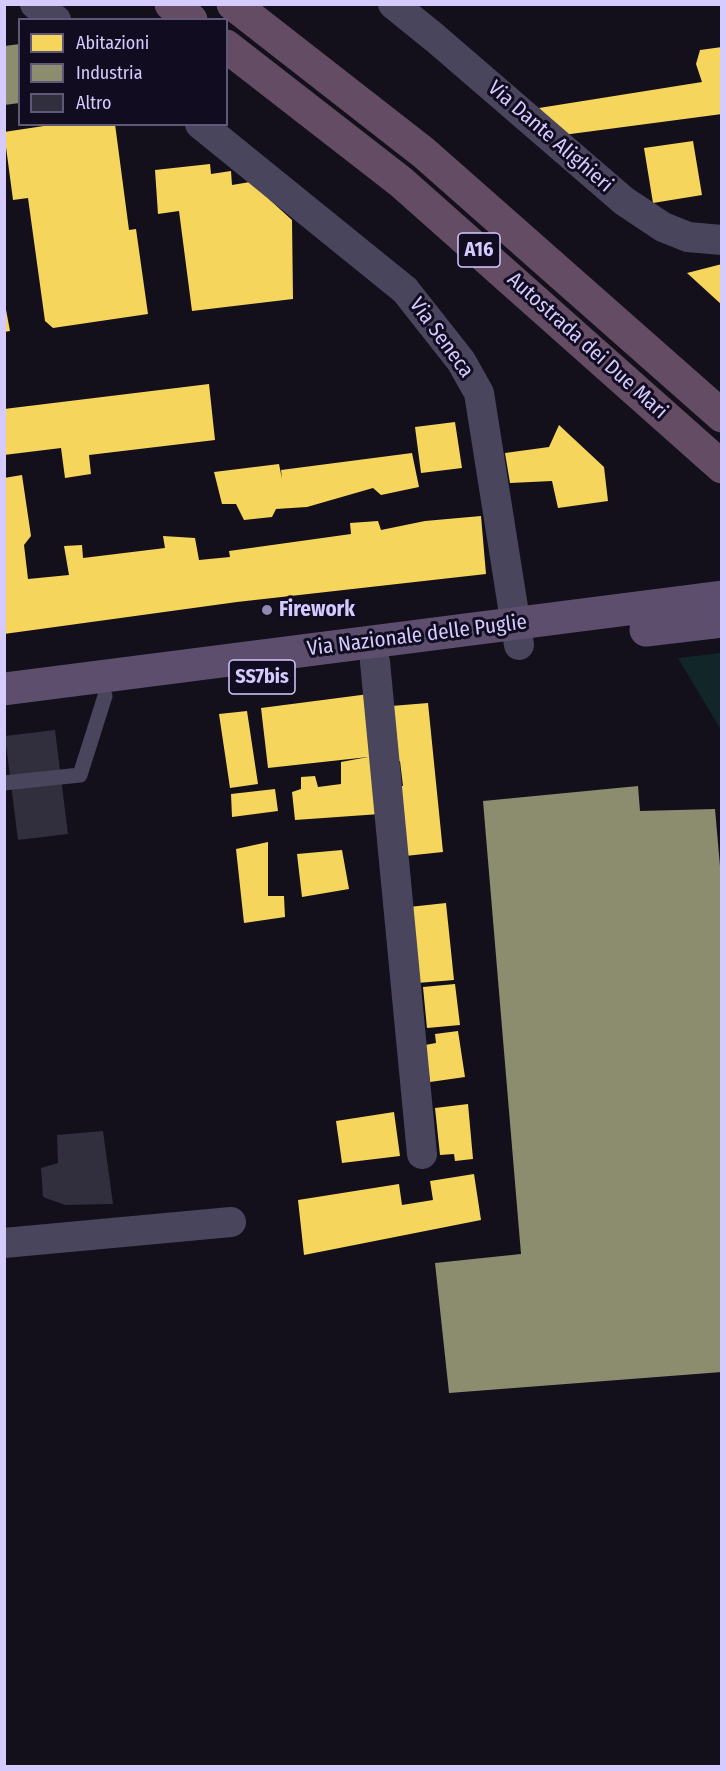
<!DOCTYPE html>
<html>
<head>
<meta charset="utf-8">
<style>
	body { margin:0 }
	#map { position:relative; width:726px; height:1771px; overflow:hidden; background:#13101c; font-family:"Fira Sans Condensed",sans-serif }
	canvas { display:block }
	.frame { position:absolute; inset:0; border:6px solid #d5cbff; pointer-events:none }
	.legend { position:absolute; left:18px; top:18px; width:210px; height:108px; box-sizing:border-box; background:#110c20; border:2px solid #5f5879; margin:0; padding:8px 10px; list-style:none; font-size:18px; color:#d5cbff }
	.legend li { display:flex; align-items:center; gap:12px; height:30px }
	.legend b { width:30px; border:2px solid #5f5879 }
</style>
</head>
<body>
<div id="map">
<canvas width="726" height="1771"></canvas>
<div class="frame"></div>
<ul class="legend">
<li><b style="height:16px;background:#f6d55c"></b>Abitazioni</li>
<li><b style="height:16px;background:#8c8c6e"></b>Industria</li>
<li><b style="height:16px;background:#312e3e"></b>Altro</li>
</ul>
</div>
<script>
const c = document.querySelector('canvas').getContext('2d');
c.lineJoin = 'round';
function fill(path, color) { c.fillStyle = color; c.fill(path, 'evenodd'); }
const poly = rows => new Path2D(rows.map(r => 'M' + r).join(''));
function stroke(path, color, width, dash) { c.strokeStyle = color; c.lineWidth = width; c.lineCap = dash ? 'butt' : 'round'; c.setLineDash(dash || []); c.stroke(path); }
function write(font, color, halo, rows, align = 'center') {
  c.font = font + ' "Fira Sans Condensed",sans-serif'; c.lineWidth = 6; c.setLineDash([]); c.textBaseline = 'middle'; c.strokeStyle = halo; c.fillStyle = color; for (const [text, x, y, turn = 0] of rows) {
    c.save(); c.translate(x, y); c.rotate((+turn || 0) * Math.PI / 180); c.textAlign = isNaN(turn) ? turn : align; if (halo) c.strokeText(text, 0, 0); c.fillText(text, 0, 0); c.restore();
  }
}
fill(poly([
	[721,653,722,653,721,730,678,658]
]), '#102628');
fill(poly([
	[722,47,722,114,563,135,539,108,702,82,696,64,700,50],
	[57,124,115,124,129,230,136,229,148,314,53,328,45,321,28,198,13,200,4,132],
	[693,141,702,195,653,203,644,148],
	[210,164,211,174,231,171,232,185,250,182,292,220,293,299,192,311,179,211,158,214,155,170],
	[722,264,722,305,687,273],
	[4,299,10,331,4,332],
	[209,384,215,440,89,455,91,474,65,478,61,448,4,455,4,409],
	[455,422,462,468,421,473,415,427],
	[559,425,604,467,608,501,558,508,552,481,510,483,505,453,549,447],
	[412,453,419,487,381,495,373,488,307,507,276,509,272,517,244,520,236,504,222,504,214,472,279,464,282,479,281,470],
	[22,475,31,536,24,545,28,579,69,575,64,546,82,545,83,558,165,548,163,536,195,538,199,560,230,557,229,551,351,534,350,523,378,521,381,530,425,521,481,516,486,574,237,602,4,634,4,478],
	[369,694,380,814,295,820,292,792,301,789,301,777,315,776,318,787,341,784,341,762,368,757,268,768,261,708],
	[428,703,443,852,405,856,398,786,403,786,400,761,396,762,391,706],
	[247,711,258,784,230,788,219,714],
	[275,789,278,811,232,817,231,794],
	[268,842,268,896,284,896,285,917,244,923,236,849],
	[342,850,349,889,302,897,297,854],
	[446,903,454,980,417,983,409,907],
	[455,984,460,1025,427,1028,423,987],
	[458,1031,465,1077,430,1082,425,1045,436,1043,435,1034],
	[468,1104,473,1159,455,1161,454,1154,440,1155,435,1108],
	[394,1112,400,1156,342,1163,336,1121],
	[474,1174,481,1220,304,1255,298,1200,399,1184,402,1205,433,1200,430,1181]
]), '#f6d55c');
fill(poly([
	[20,44,20,103,4,105,4,46],
	[638,786,640,811,715,809,722,889,722,1372,449,1393,435,1263,521,1254,483,801]
]), '#8c8c6e');
fill(poly([
	[55,730,68,834,18,840,5,736],
	[103,1131,113,1204,65,1205,43,1197,41,1168,58,1163,57,1135]
]), '#312e3e');
stroke(poly([
	[4,783,80,775,105,696]
]), '#48455d', 15);
stroke(poly([
	[35,4,56,20],
	[393,4,435,38,624,201,663,227,688,237,722,240],
	[200,124,405,290,461,361,479,393,519,645],
	[375,662,422,1154],
	[4,1243,231,1222]
]), '#48455d', 30);
stroke(poly([
	[646,630,722,621],
	[4,689,722,597]
]), '#5d4e6e', 33);
stroke(poly([
	[171,4,191,20],
	[233,4,424,153,722,416],
	[226,46,401,182,722,467]
]), '#644c64', 33);
for (const [x, y, r, color] of [
	[267,610,6,"#918ab0"]
]) { const dot = new Path2D(); dot.arc(x, y, r, 0, 2 * Math.PI); c.fillStyle = color; c.fill(dot); stroke(dot, '#110c20', 2); }
for (const [x, y, w] of [
	[479,250,42],
	[262,677,66]
]) { const box = new Path2D(); box.roundRect(x - w / 2, y - 17, w, 34, 4.5); c.fillStyle = '#110c20'; c.fill(box); stroke(box, '#d5cbff', 1.5); }
write('bold 20px', '#d5cbff', null, [
	["A16",479,250],
	["SS7bis",262,677]
]);
write('21px', '#d5cbff', '#110c20', [
	["Via Dante Alighieri",550,137,41],
	["Via Seneca",441,338,54],
	["Autostrada dei Due Mari",587,346,42],
	["Via Nazionale delle Puglie",417,636,-7]
]);
write('bold 21px', '#d5cbff', '#110c20', [
	["Firework",279,610]
], 'left');
</script>
</body>
</html>
